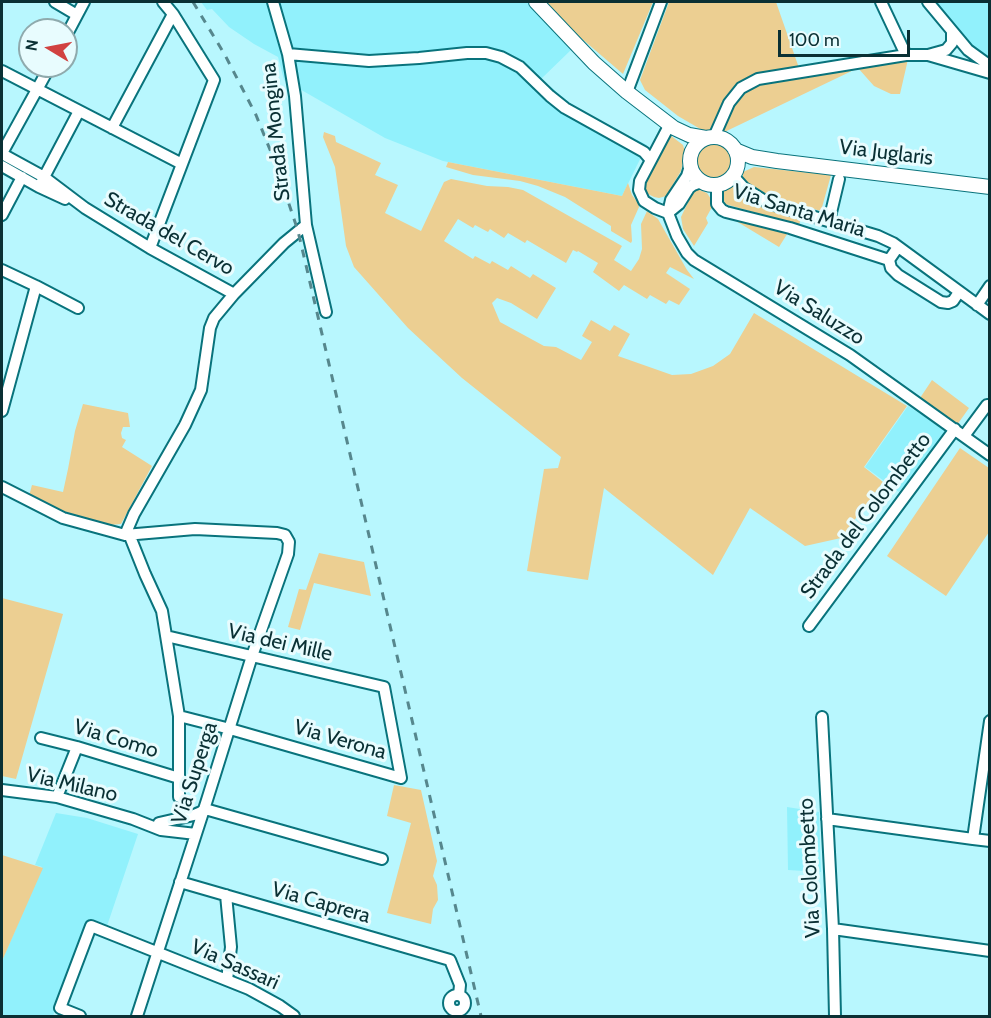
<!DOCTYPE html>
<html>
<head>
<meta charset="utf-8">
<style>
	body { margin:0 }
	#map { position:relative; width:991px; height:1018px; overflow:hidden; background:#b8f7fe; font-family:Cabin,sans-serif }
	canvas { display:block }
	.frame { position:absolute; inset:0; border:3px solid #0a3034; pointer-events:none }
	.north { position:absolute; left:18px; top:18px; width:60px; height:60px; box-sizing:border-box; background:#e8fcfe; border:2px solid #8faaad; border-radius:50%; rotate:280deg; font-size:16px; font-weight:700; line-height:24px; text-align:center; color:#0a3034 }
	.north::after { content:''; display:block; margin:auto; width:21px; height:27px; background:#d14241; clip-path:polygon(50% 0,100% 100%,50% 72%,0 100%) }
	.scale { position:absolute; left:778px; top:30px; width:132px; height:27px; box-sizing:border-box; border:3px solid #0a3034; border-top:0; padding-left:8px; font-size:18px; line-height:21px; white-space:nowrap; color:#0a3034; -webkit-text-stroke:4px #e8fcfe; paint-order:stroke }
</style>
</head>
<body>
<div id="map">
<canvas width="991" height="1018"></canvas>
<div class="frame"></div>
<div class="north">N</div>
<div class="scale">100 m</div>
</div>
<script>
const c = document.querySelector('canvas').getContext('2d');
c.lineJoin = 'round';
function fill(path, color) { c.fillStyle = color; c.fill(path, 'evenodd'); }
const poly = rows => new Path2D(rows.map(r => 'M' + r).join(''));
function stroke(path, color, width, dash) { c.strokeStyle = color; c.lineWidth = width; c.lineCap = dash ? 'butt' : 'round'; c.setLineDash(dash || []); c.stroke(path); }
function write(font, color, halo, rows, align = 'center') {
  c.font = font + ' Cabin,sans-serif'; c.lineWidth = 6; c.setLineDash([]); c.textBaseline = 'middle'; c.strokeStyle = halo; c.fillStyle = color; for (const [text, x, y, turn = 0] of rows) {
    c.save(); c.translate(x, y); c.rotate((+turn || 0) * Math.PI / 180); c.textAlign = isNaN(turn) ? turn : align; if (halo) c.strokeText(text, 0, 0); c.fillText(text, 0, 0); c.restore();
  }
}
fill(poly([
	[201,2,528,2,572,49,541,79,570,103,599,120,647,145,622,196,443,161,385,138,284,80,278,57,254,44,229,27,212,9,207,10],
	[928,2,989,2,989,66],
	[908,406,949,432,899,492,865,467],
	[787,807,819,812,821,872,788,870],
	[56,813,87,818,138,834,107,926,90,919,83,933,53,1016,2,1016,2,961,42,867,35,865]
]), '#91f1fc');
fill(poly([
	[539,2,653,2,623,74],
	[669,2,776,2,799,68,909,55,900,94,891,94,874,86,858,68,714,137,678,116,645,90,640,80],
	[324,132,335,136,336,142,381,163,375,175,398,185,385,213,421,231,444,182,451,179,487,186,508,187,523,190,622,246,614,260,631,271,639,259,642,249,641,224,647,211,658,219,687,270,694,279,670,267,666,273,690,289,679,305,669,300,666,304,650,295,647,299,624,285,619,291,593,272,598,263,578,251,577,252,573,250,566,263,527,240,525,243,508,233,504,238,490,229,488,232,475,225,473,228,458,219,444,241,473,259,475,256,490,264,492,261,508,270,511,266,530,278,533,274,556,288,537,319,511,303,497,298,492,303,500,322,544,346,556,347,581,360,592,342,582,336,591,320,610,331,614,325,630,334,618,356,672,375,691,374,713,366,730,354,754,313,907,406,864,467,883,482,841,538,805,546,750,508,713,575,604,488,588,580,527,571,544,469,558,468,561,457,462,378,408,328,354,267,346,246,335,167,323,137],
	[670,135,683,145,685,152,681,171,666,196,659,198,654,197,648,194,645,189,645,180,666,136],
	'697 161a17 17 0 1 1 34 0a17 17 0 1 1-34 0Z',
	[448,162,622,196,628,183,632,195,638,203,639,207,631,225,632,241,631,243,611,231,611,226,565,197,538,186,520,181,473,175,446,167],
	[754,167,831,175,821,211,773,198,743,180,743,172],
	[734,186,802,215,799,225,725,204,723,197,724,191],
	[695,188,707,193,711,199,712,207,706,218,708,223,694,246,683,229,681,217],
	[731,218,789,231,779,247],
	[932,380,969,408,957,425,920,398],
	[83,404,128,413,130,427,123,427,121,433,122,438,126,440,122,447,152,466,121,524,110,525,83,517,68,515,29,496,32,485,63,492,68,469,75,431],
	[960,448,989,468,989,532,946,596,887,556],
	[319,553,364,562,371,596,314,583,300,630,288,627,299,589,306,590],
	[2,598,63,614,16,779,2,776],
	[394,785,421,790,437,861,433,876,437,885,438,900,433,909,431,924,387,913,411,823,387,816],
	[2,855,43,868,2,961]
]), '#eccf92');
const street = poly([
	[55,2,77,15],
	[273,2,288,54,295,96,306,225,326,312],
	[881,2,906,55],
	[928,2,968,50,990,66],
	[952,31,952,43,946,50,928,55,990,73],
	[66,36,84,2],
	[288,54,369,61,419,58,467,53,486,53,501,57,520,67,550,96,565,108,644,152,650,159],
	[2,71,182,164],
	[627,92,661,2],
	[112,128,173,14],
	[714,137,729,103,741,88,758,79,906,55,928,55],
	[2,153,50,66],
	[2,154,44,177,85,208,150,248,234,294],
	[2,166,39,187,65,199],
	[690,166,687,176,671,200,668,213,677,236,687,253,694,260,850,355,990,455],
	[733,176,744,188,768,203,878,236,893,243,990,314],
	[42,181,79,111],
	[717,185,717,204,722,210,726,212,790,228,889,260,898,247],
	[668,213,655,208,644,201,639,190,640,181,670,124],
	[668,213,679,204,689,188,693,185,701,182],
	[2,215,22,177],
	[829,221,839,179],
	[150,248,214,80,173,14,163,2],
	[889,260,891,268,898,275,941,302,948,303,953,301,959,292],
	[2,270,36,286,2,411],
	[36,286,78,308],
	[977,305,990,286],
	[964,436,987,405,990,405],
	[2,487,63,518,125,535,195,529,277,533,285,535,289,542,288,554,252,656,207,800,137,1016],
	[129,534,145,574,162,611,179,716,179,797],
	[125,535,134,514,185,425,201,390,210,328,214,318,234,294,284,243,306,225],
	[809,626,955,429],
	[166,636,384,687,401,778,230,729,179,716],
	[822,717,833,929,835,1016],
	[990,721,973,839,990,841],
	[41,738,77,747,179,778],
	[2,790,57,797,133,819,161,830,196,834],
	[57,797,77,747],
	[827,819,973,839],
	[159,823,194,815,201,812,205,809,382,859],
	[180,882,450,960,460,985,459,995],
	[226,895,231,947,227,980],
	[833,929,990,951],
	'449 1003a8 8 0 1 1 16 0a8 8 0 1 1-16 0Z',
	[80,1016,60,1008,91,926,249,989,280,1006,294,1016]
]);
const secondary = poly([
	[536,2,594,63,627,92,674,128,689,135,706,138],
	'690 161a24 24 0 1 1 48 0a24 24 0 1 1-48 0Z',
	[735,150,752,157,777,161,990,187]
]);
stroke(street, '#09737c', 14);
stroke(secondary, '#09737c', 16);
stroke(street, '#fff', 10);
stroke(secondary, '#fff', 14);
stroke(poly([
	[193,2,225,55,256,115,275,162,298,231,481,1016]
]), '#56878d', 3, [8, 8]);
write('21px', '#0a3034', '#e8fcfe', [
	["Strada Mongina",276,132,-96],
	["Via Juglaris",886,153,7],
	["Via Santa Maria",799,211,17],
	["Strada del Cervo",169,234,30],
	["Via Saluzzo",819,313,32],
	["Strada del Colombetto",866,516,-53],
	["Via dei Mille",280,643,13],
	["Via Como",116,739,17],
	["Via Verona",340,740,16],
	["Via Superga",195,773,-72],
	["Via Milano",72,785,13],
	["Via Colombetto",810,868,-93],
	["Via Caprera",321,903,16],
	["Via Sassari",235,965,24]
]);
</script>
</body>
</html>
